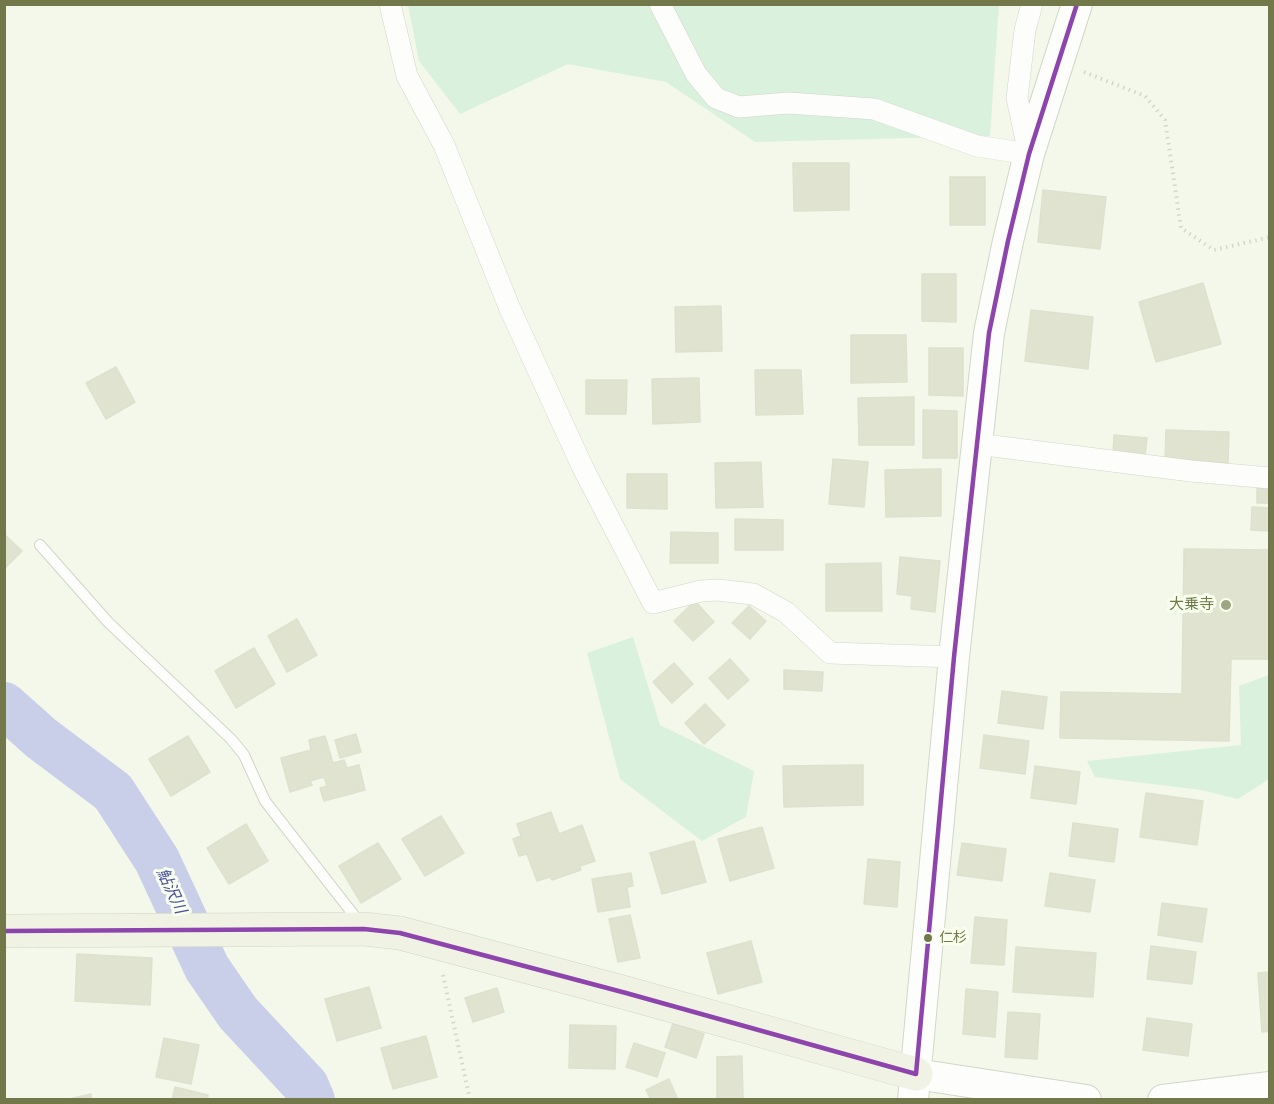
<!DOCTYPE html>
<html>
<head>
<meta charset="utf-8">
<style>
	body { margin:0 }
	#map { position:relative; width:1274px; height:1104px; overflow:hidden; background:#f3f8eb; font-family:Rubik,sans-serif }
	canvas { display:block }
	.frame { position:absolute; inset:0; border:6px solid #727849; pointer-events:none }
</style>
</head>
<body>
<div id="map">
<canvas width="1274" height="1104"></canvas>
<div class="frame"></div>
</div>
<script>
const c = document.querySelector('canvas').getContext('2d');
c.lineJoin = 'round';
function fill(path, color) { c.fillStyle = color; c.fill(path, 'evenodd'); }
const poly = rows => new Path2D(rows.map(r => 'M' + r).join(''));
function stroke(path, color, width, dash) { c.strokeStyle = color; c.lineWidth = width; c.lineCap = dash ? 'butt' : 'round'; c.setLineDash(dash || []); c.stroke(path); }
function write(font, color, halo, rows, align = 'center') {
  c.font = font + ' Rubik,"Noto Sans JP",sans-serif'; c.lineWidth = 6; c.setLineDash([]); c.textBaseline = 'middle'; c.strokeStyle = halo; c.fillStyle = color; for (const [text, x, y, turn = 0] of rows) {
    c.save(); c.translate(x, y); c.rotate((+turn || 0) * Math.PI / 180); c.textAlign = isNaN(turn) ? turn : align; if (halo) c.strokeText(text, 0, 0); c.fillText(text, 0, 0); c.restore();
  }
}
fill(poly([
	[408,5,999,5,990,136,755,142,666,82,568,64,460,114,419,61],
	[633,637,660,725,754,771,746,817,702,841,620,779,587,653],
	[1269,675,1269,779,1238,799,1201,790,1095,777,1087,761,1241,745,1239,686]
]), '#d9f1dd');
stroke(poly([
	[4,705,41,738,113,792,157,860,207,968,238,1013,306,1086,312,1100]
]), '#cacfe9', 46);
const building = poly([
	[793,163,849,163,849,210,794,211,793,163],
	[950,177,985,177,985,225,950,225,950,177],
	[1043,190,1106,197,1100,249,1038,242,1043,190],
	[922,274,956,274,956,322,922,321,922,274],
	[1203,283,1221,344,1156,362,1139,302,1203,283],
	[721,306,722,351,676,352,675,307,721,306],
	[1031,310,1093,317,1088,369,1025,361,1031,310],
	[851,335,906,335,907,382,851,383,851,335],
	[929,348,963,348,963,396,929,395,929,348],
	[116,367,135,402,106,419,86,383,116,367],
	[755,370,801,370,803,414,756,415,755,370],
	[699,378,700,422,653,424,652,379,699,378],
	[586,380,627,380,626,414,586,414,586,380],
	[914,397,914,445,859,445,858,398,914,397],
	[923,410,957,411,957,458,923,458,923,410],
	[1166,430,1229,432,1228,463,1165,461,1166,430],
	[1114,435,1147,438,1145,457,1113,454,1114,435],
	[833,459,868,462,864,507,829,504,833,459],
	[761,462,763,507,716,508,715,463,761,462],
	[941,469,941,516,886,517,885,470,941,469],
	[627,474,667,474,667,509,627,508,627,474],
	[1257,488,1270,488,1270,503,1257,503,1257,488],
	[1252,507,1270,508,1270,531,1251,530,1252,507],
	[735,519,783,520,783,550,735,550,735,519],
	[671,532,718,533,718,563,670,563,671,532],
	[4,534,22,551,4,569,4,534],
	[1184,549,1270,550,1270,659,1231,659,1229,741,1060,738,1061,692,1182,694,1184,549],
	[900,557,940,561,935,612,911,609,912,596,897,594,900,557],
	[881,563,882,611,826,611,826,564,881,563],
	[695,601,714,622,693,641,674,621,695,601],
	[749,606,766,621,750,639,732,623,749,606],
	[297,619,317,655,287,672,268,636,297,619],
	[254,648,275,684,236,708,215,671,254,648],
	[730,659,749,680,728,699,709,678,730,659],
	[674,663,693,684,672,703,653,682,674,663],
	[784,670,823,672,822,691,784,689,784,670],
	[1002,691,1047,697,1043,729,998,723,1002,691],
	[705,704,725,725,704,744,685,723,705,704],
	[356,734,361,752,340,758,335,740,356,734],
	[984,735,1029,741,1025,774,980,768,984,735],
	[188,736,210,772,171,796,149,759,188,736],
	[325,736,333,763,344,760,347,768,359,765,365,790,324,801,320,788,327,786,324,777,310,781,312,785,290,792,281,758,311,750,309,740,325,736],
	[863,765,863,805,784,807,783,766,863,765],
	[1035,766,1080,772,1076,804,1031,798,1035,766],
	[1146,793,1203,801,1197,845,1140,837,1146,793],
	[551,812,559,834,582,825,595,861,580,866,581,870,552,880,550,877,537,881,527,854,519,856,513,839,521,836,517,824,551,812],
	[441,816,464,853,425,876,402,839,441,816],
	[1073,823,1118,829,1114,862,1069,856,1073,823],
	[246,824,268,861,229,884,207,848,246,824],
	[762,827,774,868,730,881,718,839,762,827],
	[694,841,706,882,662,894,650,853,694,841],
	[378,843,401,879,361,903,339,866,378,843],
	[962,843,1006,849,1002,881,957,875,962,843],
	[868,859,900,862,897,907,864,904,868,859],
	[631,873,633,886,627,887,630,907,598,912,592,879,631,873],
	[1050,873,1095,880,1090,912,1045,906,1050,873],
	[1162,903,1207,909,1202,942,1158,935,1162,903],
	[630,915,640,958,618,962,609,919,630,915],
	[975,917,1007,920,1004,965,971,963,975,917],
	[751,941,762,982,718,994,707,953,751,941],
	[1151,946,1196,952,1192,984,1147,979,1151,946],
	[1016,947,1096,953,1093,997,1013,992,1016,947],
	[77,954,152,958,150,1005,75,1001,77,954],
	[1270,972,1270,1031,1262,1032,1258,973,1270,972],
	[369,987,381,1028,337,1041,325,999,369,987],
	[497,988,504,1012,473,1022,465,998,497,988],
	[966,989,998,992,995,1037,963,1034,966,989],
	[1008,1012,1040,1014,1037,1059,1005,1057,1008,1012],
	[1147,1018,1192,1024,1188,1056,1143,1050,1147,1018],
	[673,1023,704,1034,696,1058,665,1047,673,1023],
	[570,1025,616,1026,615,1069,569,1068,570,1025],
	[426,1036,437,1077,393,1089,381,1048,426,1036],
	[164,1038,199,1045,191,1084,156,1077,164,1038],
	[634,1043,665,1053,657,1077,626,1067,634,1043],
	[742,1056,743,1100,717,1100,717,1057,742,1056],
	[669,1079,678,1100,651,1100,646,1090,669,1079],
	[175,1087,208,1095,207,1100,172,1100,175,1087],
	[91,1094,91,1100,65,1100,91,1094]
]);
fill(building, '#dfe3d0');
stroke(building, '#dde1cd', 1.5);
const lane = poly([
	[40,545,108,622,231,739,244,755,265,801,360,923]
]);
const street = poly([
	[390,4,407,76,444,145,510,309,583,468,653,603,701,591,718,590,753,594,786,612,830,653,954,657],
	[660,4,696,74,716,98,739,107,788,103,874,109,977,146,1029,154,1017,98,1025,30,1032,4],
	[977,444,1191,471,1270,478]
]);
const secondary = poly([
	[916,1074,1086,1100],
	[913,1100,954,657,989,333,1008,241,1029,154,1077,4],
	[1163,1100,1270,1087]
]);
const highway = poly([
	[4,931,364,929,400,933,626,993,916,1074]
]);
stroke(lane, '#d2d5c6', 12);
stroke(street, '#d2d5c6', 22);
stroke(secondary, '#d2d6c6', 32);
stroke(highway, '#d1d4c2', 34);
stroke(poly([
	[1084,72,1145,96,1165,120,1181,228,1214,250,1270,237],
	[443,975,470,1100]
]), '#d4d7c8', 4, [1.5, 4.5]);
stroke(lane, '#fdfefc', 10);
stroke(street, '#fdfefc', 21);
stroke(secondary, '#fdfefc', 30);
stroke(highway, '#f0f2e4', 33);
stroke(poly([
	[4,931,364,929,400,933,626,993,916,1074,954,657,989,333,1008,241,1029,154,1077,4]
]), '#8e44ad', 4.5);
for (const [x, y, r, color] of [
	[1226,605,6,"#9fa582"],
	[928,938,5,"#727849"]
]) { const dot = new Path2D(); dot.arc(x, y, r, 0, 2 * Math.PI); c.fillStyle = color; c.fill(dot); stroke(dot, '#f8ffed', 2); }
write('14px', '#727849', '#f8ffed', [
	["仁杉",939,938]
], 'left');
write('15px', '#727849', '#f8ffed', [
	["大乗寺",1214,605]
], 'right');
write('italic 16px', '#4b50a2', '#f8ffed', [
	["鮎沢川",171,891,65]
]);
</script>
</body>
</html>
